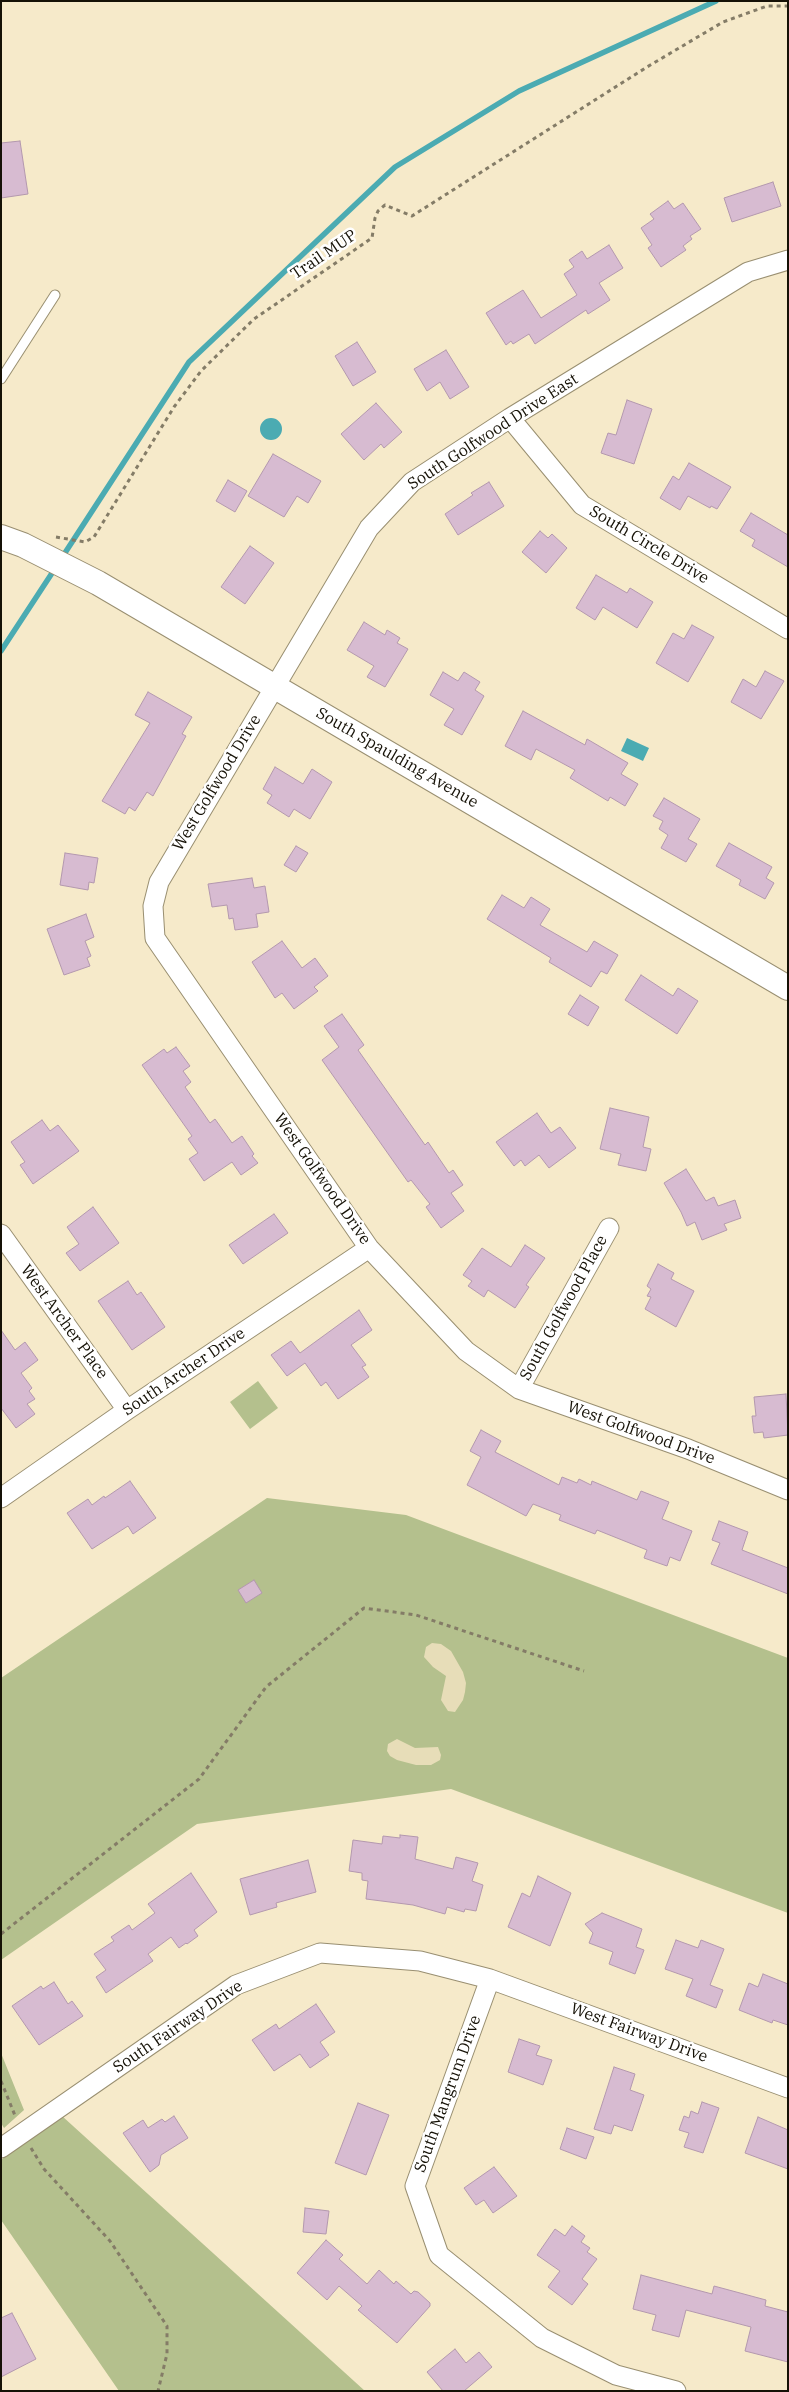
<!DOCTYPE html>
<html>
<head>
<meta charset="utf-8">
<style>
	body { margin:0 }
	#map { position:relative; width:789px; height:2392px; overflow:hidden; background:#f6eaca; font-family:"IBM Plex Serif",serif }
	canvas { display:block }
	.frame { position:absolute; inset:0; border:2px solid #151106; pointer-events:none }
</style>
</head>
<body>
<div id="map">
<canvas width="789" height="2392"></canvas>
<div class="frame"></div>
</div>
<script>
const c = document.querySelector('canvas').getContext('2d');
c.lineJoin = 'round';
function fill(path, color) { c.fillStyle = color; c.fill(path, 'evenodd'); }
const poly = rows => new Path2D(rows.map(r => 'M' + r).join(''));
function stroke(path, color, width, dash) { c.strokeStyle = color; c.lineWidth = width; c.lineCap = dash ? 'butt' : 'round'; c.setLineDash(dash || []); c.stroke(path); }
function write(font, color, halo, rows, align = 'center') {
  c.font = font + ' "IBM Plex Serif",serif'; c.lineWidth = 5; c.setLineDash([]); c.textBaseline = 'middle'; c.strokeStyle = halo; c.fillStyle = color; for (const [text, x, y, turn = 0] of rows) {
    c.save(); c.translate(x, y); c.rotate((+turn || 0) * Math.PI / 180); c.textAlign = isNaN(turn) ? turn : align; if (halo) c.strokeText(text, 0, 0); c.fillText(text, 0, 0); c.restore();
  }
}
fill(poly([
	[258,1381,278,1408,250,1429,230,1402],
	[267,1498,406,1515,788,1658,788,1913,451,1789,197,1824,1,1960,1,1678],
	[1,2053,24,2110,4,2128,1,2123],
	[62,2116,365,2391,119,2391,1,2220,1,2160]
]), '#b4c08d');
fill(poly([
	[432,1643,441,1644,451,1651,463,1672,466,1683,465,1692,463,1700,455,1712,448,1711,441,1700,446,1676,433,1667,424,1657,426,1647],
	[397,1739,415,1748,438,1747,441,1755,440,1760,431,1765,416,1765,397,1760,390,1756,387,1751,388,1744]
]), '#e7ddb8');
fill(poly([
	'260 429a11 11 0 1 1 22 0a11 11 0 1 1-22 0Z',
	[627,738,649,748,643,761,621,751]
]), '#4babb2');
stroke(poly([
	[61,559,189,362,395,167,519,91,716,1],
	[1,651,56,567]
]), '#4babb2', 5.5);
const building = poly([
	[20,141,28,194,1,198,1,143,20,141],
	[773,182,781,206,732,222,724,198,773,182],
	[668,201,674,209,683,203,701,229,690,236,692,239,683,246,686,250,661,267,648,248,652,245,641,228,654,219,650,214,668,201],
	[609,245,623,268,599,283,610,300,588,314,586,310,535,344,529,334,513,344,511,341,506,345,486,313,523,290,541,318,577,295,564,274,574,267,569,260,582,251,587,259,609,245],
	[357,342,376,372,353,386,335,356,357,342],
	[446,350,469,387,450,399,440,382,427,391,414,369,446,350],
	[627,400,652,409,634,464,601,453,608,433,616,435,627,400],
	[376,403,402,432,384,448,381,444,364,460,341,434,376,403],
	[273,454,321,481,308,503,297,496,284,517,248,496,273,454],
	[689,463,731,487,717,509,711,506,710,508,688,496,680,510,660,498,673,476,679,480,689,463],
	[228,480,247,491,235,512,216,501,228,480],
	[489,482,504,506,458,535,445,514,473,495,471,493,489,482],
	[751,513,788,535,788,567,752,546,755,540,740,531,751,513],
	[540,531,548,538,552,534,567,548,546,573,522,552,540,531],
	[250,546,274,563,245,604,221,587,250,546],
	[596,575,627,593,630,588,653,602,637,628,603,607,595,620,576,608,596,575],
	[364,622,385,635,387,630,400,638,397,643,408,649,385,687,367,677,374,666,347,650,364,622],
	[692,625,714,637,688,682,656,663,673,633,684,639,692,625],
	[765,671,784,681,761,719,731,702,743,679,756,687,765,671],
	[443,672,458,681,464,672,480,682,475,690,484,696,462,735,444,725,454,709,430,695,443,672],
	[148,692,192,717,182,734,186,736,153,796,147,792,135,811,129,807,125,814,102,801,150,723,135,715,148,692],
	[523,711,585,745,587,739,628,763,621,774,638,784,625,806,610,797,608,801,570,778,575,770,536,749,531,760,505,746,523,711],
	[275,767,303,784,312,769,332,782,310,819,294,809,289,817,267,803,272,795,263,789,275,767],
	[664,798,700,819,688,839,697,844,686,862,661,848,668,835,659,829,663,821,653,816,664,798],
	[729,843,772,867,766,878,774,883,765,899,739,885,741,880,716,866,729,843],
	[296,846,308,853,296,872,284,865,296,846],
	[65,853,98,858,94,883,89,882,88,890,60,885,65,853],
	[252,878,254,888,265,886,269,912,256,914,258,927,235,930,233,918,229,919,227,905,212,907,208,884,252,878],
	[502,895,524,908,531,897,550,909,540,925,587,952,594,941,618,955,607,974,601,971,591,987,549,962,551,958,487,919,502,895],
	[86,914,94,937,85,941,91,956,87,958,90,966,64,975,47,929,86,914],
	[282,941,302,968,315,958,328,976,314,987,318,991,294,1009,282,993,275,998,252,962,282,941],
	[641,975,673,996,678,988,698,1001,677,1034,625,1000,641,975],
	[580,995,599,1007,588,1026,568,1014,580,995],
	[342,1014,364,1045,358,1050,425,1145,428,1142,449,1173,453,1170,463,1185,451,1193,464,1211,441,1228,426,1207,430,1204,411,1180,408,1182,322,1060,339,1047,324,1026,342,1014],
	[176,1047,190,1066,183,1071,191,1082,185,1087,210,1123,215,1119,232,1143,242,1136,254,1154,252,1156,258,1163,241,1175,232,1162,204,1181,189,1159,198,1153,188,1139,192,1136,142,1065,164,1049,167,1053,176,1047],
	[610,1108,649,1117,643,1147,651,1149,646,1171,618,1165,621,1154,600,1149,610,1108],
	[537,1113,551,1133,560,1127,576,1148,549,1168,539,1155,525,1166,521,1160,514,1166,496,1142,537,1113],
	[42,1120,50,1131,58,1125,79,1151,33,1184,20,1165,25,1162,11,1142,42,1120],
	[686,1169,706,1201,714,1197,718,1206,735,1200,741,1218,724,1224,727,1230,702,1240,695,1222,687,1226,681,1212,664,1183,686,1169],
	[93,1207,119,1243,80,1271,66,1253,79,1244,67,1227,93,1207],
	[274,1214,288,1233,243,1264,229,1245,274,1214],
	[525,1245,545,1258,526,1285,529,1287,515,1308,488,1290,484,1297,468,1286,472,1281,463,1275,482,1248,511,1267,525,1245],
	[658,1264,674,1273,671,1279,694,1291,676,1327,645,1309,651,1297,647,1296,651,1289,647,1286,658,1264],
	[128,1281,137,1295,141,1292,165,1327,132,1350,98,1301,128,1281],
	[359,1310,372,1330,351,1345,366,1365,362,1367,369,1377,338,1399,326,1382,321,1386,305,1363,287,1376,271,1355,291,1341,300,1353,359,1310],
	[1,1330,15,1350,25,1342,38,1360,21,1373,32,1388,29,1391,35,1399,27,1404,35,1414,16,1428,1,1408,1,1330],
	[786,1394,788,1435,764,1438,763,1432,754,1433,752,1416,756,1416,754,1397,786,1394],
	[481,1430,501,1441,495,1452,559,1485,562,1477,577,1483,579,1479,591,1485,592,1481,637,1500,641,1491,669,1502,662,1519,692,1531,680,1561,670,1557,667,1566,644,1558,647,1550,597,1530,595,1534,559,1520,561,1515,533,1504,526,1516,467,1485,481,1457,470,1451,481,1430],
	[130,1481,156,1518,133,1534,128,1526,92,1549,67,1513,88,1499,92,1505,104,1496,105,1498,130,1481],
	[719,1521,748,1532,742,1550,788,1568,788,1594,711,1564,720,1543,712,1540,719,1521],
	[254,1580,262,1593,246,1603,238,1590,254,1580],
	[400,1835,418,1837,415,1859,453,1869,456,1857,478,1863,472,1881,483,1885,476,1911,465,1909,464,1912,447,1907,445,1914,413,1905,366,1899,368,1881,362,1880,362,1873,349,1871,353,1840,382,1844,383,1836,400,1838,400,1835],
	[308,1860,316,1892,276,1903,277,1907,250,1915,240,1879,308,1860],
	[191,1873,217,1912,194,1930,198,1936,187,1944,186,1943,179,1948,171,1937,148,1954,153,1961,106,1993,96,1977,106,1970,94,1954,114,1941,111,1937,129,1925,132,1930,155,1913,148,1904,191,1873],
	[538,1876,571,1893,550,1946,508,1927,522,1893,530,1897,538,1876],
	[602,1913,642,1929,636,1947,644,1950,635,1974,609,1964,613,1952,589,1943,593,1933,585,1924,602,1913],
	[676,1940,698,1948,701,1940,724,1949,710,1985,723,1990,716,2008,686,1996,693,1979,665,1969,676,1940],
	[763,1974,788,1984,788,2025,773,2020,772,2023,739,2010,749,1983,758,1987,763,1974],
	[54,1982,68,2004,72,2001,83,2016,39,2045,12,2006,41,1986,43,1989,54,1982],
	[316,2004,335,2032,320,2042,329,2055,310,2068,300,2054,274,2071,252,2040,276,2024,279,2029,316,2004],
	[519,2039,540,2046,536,2055,552,2060,543,2085,508,2072,519,2039],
	[614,2067,635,2074,630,2090,644,2095,632,2131,614,2125,611,2134,594,2129,614,2067],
	[702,2102,719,2108,703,2153,684,2147,689,2133,679,2130,684,2116,689,2118,691,2111,698,2114,702,2102],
	[358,2103,389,2115,366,2175,335,2163,358,2103],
	[174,2116,188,2138,161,2155,159,2165,150,2172,123,2133,143,2120,148,2128,162,2119,165,2122,174,2116],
	[758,2117,788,2130,788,2169,745,2153,758,2117],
	[567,2128,594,2137,586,2159,560,2149,567,2128],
	[494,2167,517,2196,493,2213,484,2200,476,2205,464,2188,494,2167],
	[305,2208,329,2211,326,2234,303,2232,305,2208],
	[572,2226,585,2236,581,2242,590,2248,587,2252,597,2259,582,2279,588,2284,572,2305,548,2287,560,2271,537,2255,555,2229,565,2236,572,2226],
	[326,2240,343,2255,339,2259,367,2284,379,2270,394,2284,396,2281,411,2294,414,2291,418,2292,430,2303,430,2306,397,2343,358,2310,362,2306,339,2286,327,2300,297,2273,326,2240],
	[641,2275,712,2294,714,2286,766,2300,765,2306,788,2312,788,2362,745,2351,751,2327,686,2310,679,2337,652,2330,656,2315,633,2309,641,2275],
	[12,2313,36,2359,1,2377,1,2318,12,2313],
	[455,2349,466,2363,479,2352,492,2367,464,2391,443,2391,427,2372,455,2349]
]);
fill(building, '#d7bbd1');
stroke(building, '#b398ae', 1);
const service = poly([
	[1,379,55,295]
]);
const minor = poly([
	[788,260,748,272,510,418,412,482,369,528,159,882,153,906,155,938,369,1248,466,1351,519,1389,688,1449,788,1490],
	[510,418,582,505,788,629],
	[1,1234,127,1410],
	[519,1389,609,1228],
	[1,1498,127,1410,369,1248],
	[490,1979,415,2186,439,2255,542,2338,616,2375,676,2391],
	[1,2148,236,1985,320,1953,420,1961,490,1979,788,2088]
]);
const tertiary = poly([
	[1,537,23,545,98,583,788,988]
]);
stroke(service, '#998f71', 11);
stroke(minor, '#998f71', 21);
stroke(tertiary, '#998f71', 26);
stroke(poly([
	[56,537,85,542,94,537,174,407,201,371,254,319,372,238,375,218,378,211,385,205,412,216,647,67,723,22,767,6,788,6],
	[1,1934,199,1779,266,1687,364,1608,416,1615,584,1671],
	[1,2081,16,2118],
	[31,2148,44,2169,110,2241,167,2326,167,2354,158,2391]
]), '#847c67', 3, [4, 4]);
stroke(service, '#fff', 9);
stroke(minor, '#fff', 19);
stroke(tertiary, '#fff', 24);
write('16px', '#151106', '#fff', [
	["Trail MUP",324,255,-34],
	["South Golfwood Drive East",493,432,-33],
	["South Circle Drive",649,545,31],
	["South Spaulding Avenue",397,758,30],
	["West Golfwood Drive",217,783,-59],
	["West Golfwood Drive",322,1179,55],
	["South Golfwood Place",564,1308,-61],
	["West Archer Place",64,1322,54],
	["South Archer Drive",184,1372,-34],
	["West Golfwood Drive",641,1433,20],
	["South Fairway Drive",178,2027,-34],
	["West Fairway Drive",639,2033,20],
	["South Mangrum Drive",448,2094,-70]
]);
</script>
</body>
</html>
